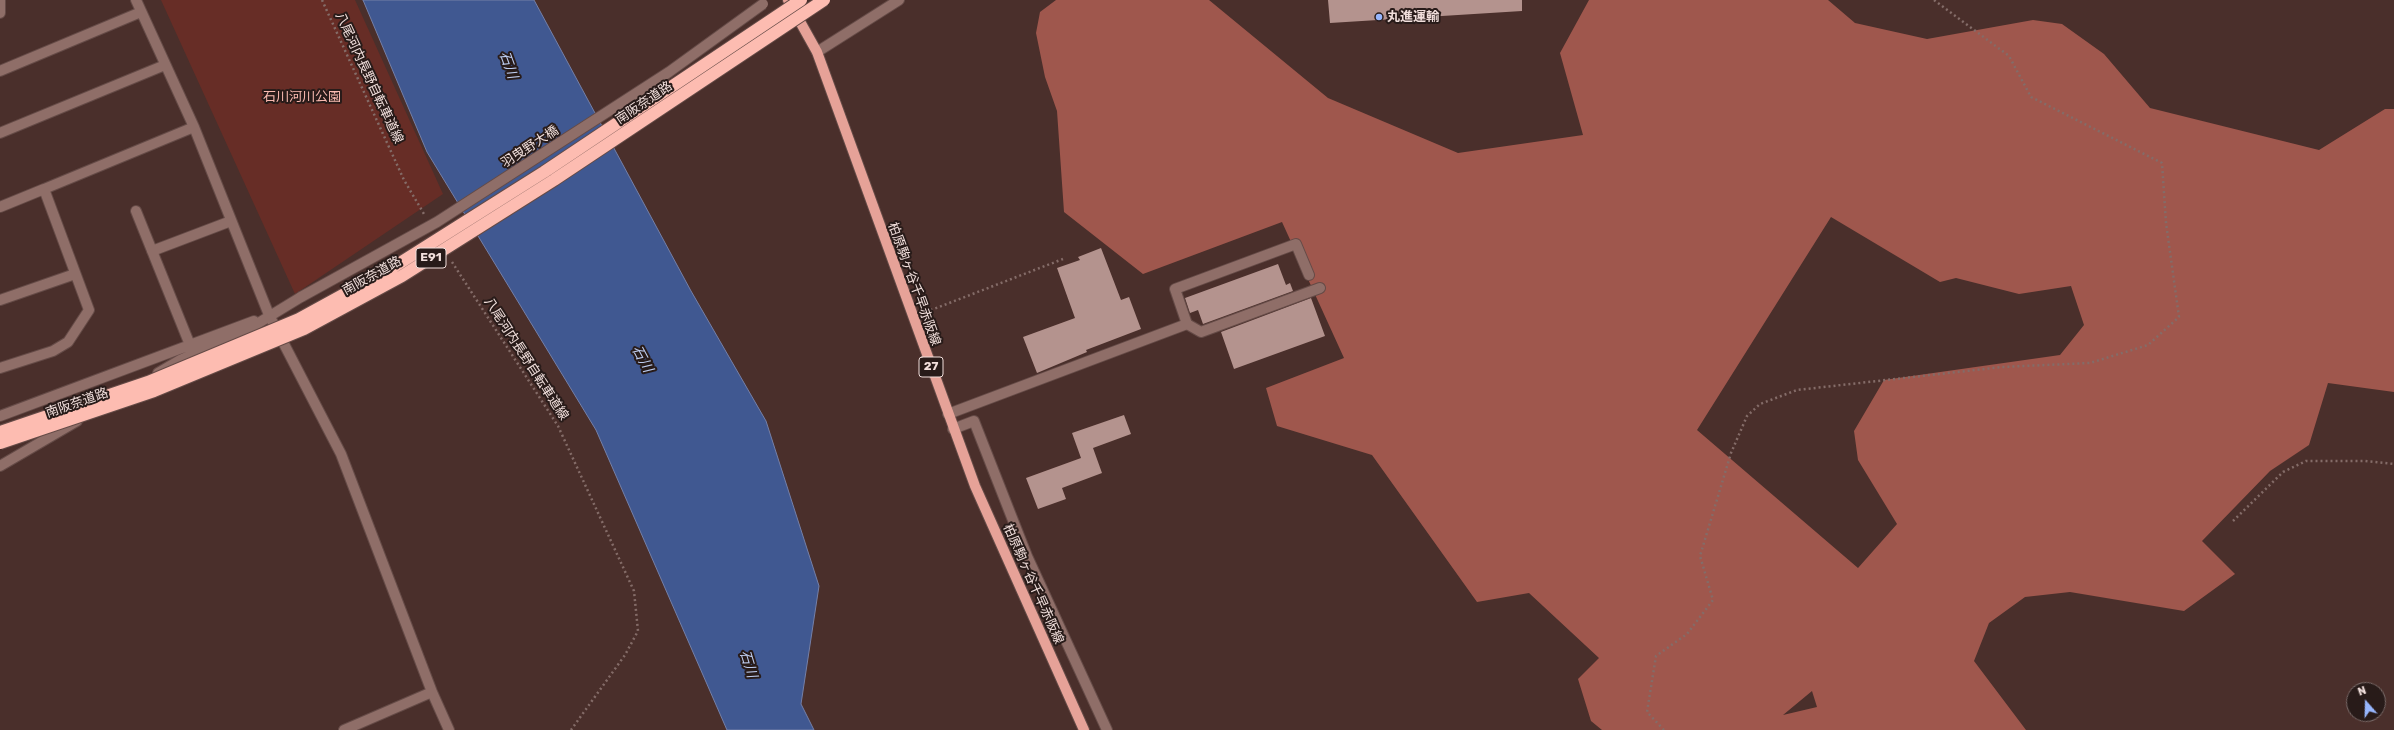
<!DOCTYPE html>
<html>
<head>
<meta charset="utf-8">
<style>
	body { margin:0 }
	#map { position:relative; width:2394px; height:730px; overflow:hidden; background:#4a2f2b; font-family:Rubik,sans-serif }
	canvas { display:block }
	.north { position:absolute; left:2346px; top:682px; width:40px; height:40px; box-sizing:border-box; background:#281b19; border:1px solid #786967; border-radius:50%; rotate:340deg; font-size:11px; font-weight:700; line-height:16px; text-align:center; color:#f1dfdc }
	.north::after { content:''; display:block; margin:auto; width:14px; height:18px; background:#97b6fd; clip-path:polygon(50% 0,100% 100%,50% 72%,0 100%) }
</style>
</head>
<body>
<div id="map">
<canvas width="2394" height="730"></canvas>
<div class="north">N</div>
</div>
<script>
const c = document.querySelector('canvas').getContext('2d');
c.lineJoin = 'round';
function fill(path, color) { c.fillStyle = color; c.fill(path, 'evenodd'); }
const poly = rows => new Path2D(rows.map(r => 'M' + r).join(''));
function stroke(path, color, width, dash) { c.strokeStyle = color; c.lineWidth = width; c.lineCap = dash ? 'butt' : 'round'; c.setLineDash(dash || []); c.stroke(path); }
function write(font, color, halo, rows, align = 'center') {
  c.font = font + ' Rubik,"Noto Sans JP",sans-serif'; c.lineWidth = 4; c.setLineDash([]); c.textBaseline = 'middle'; c.strokeStyle = halo; c.fillStyle = color; for (const [text, x, y, turn = 0] of rows) {
    c.save(); c.translate(x, y); c.rotate((+turn || 0) * Math.PI / 180); c.textAlign = isNaN(turn) ? turn : align; if (halo) c.strokeText(text, 0, 0); c.fillText(text, 0, 0); c.restore();
  }
}
fill(poly([
	[161,0,355,0,443,194,295,294]
]), '#672d26');
fill(poly([
	[1056,0,1209,0,1328,98,1458,153,1583,135,1560,53,1589,0,1828,0,1855,23,1927,39,2033,20,2062,24,2104,54,2150,108,2319,150,2385,109,2394,109,2394,392,2328,383,2309,445,2270,471,2202,541,2235,574,2184,611,2070,592,2025,597,1989,623,1974,661,2026,730,1602,730,1591,721,1578,679,1599,658,1529,593,1477,602,1372,455,1277,426,1266,388,1344,358,1282,222,1143,274,1064,212,1057,111,1045,77,1036,33,1040,12],
	[1831,217,1940,282,1956,278,2019,294,2071,286,2084,325,2060,355,1884,380,1854,431,1858,460,1897,524,1858,568,1697,430],
	[1812,691,1817,707,1783,715]
]), '#9f574d');
const water = poly([
	[363,0,534,0,691,291,766,421,819,586,801,704,814,730,727,730,596,430,427,152,363,0]
]);
fill(water, '#405891');
stroke(water, '#7580a8', 1);
fill(poly([
	[1328,0,1522,0,1522,11,1330,23],
	[1101,248,1121,300,1129,297,1141,329,1086,350,1087,352,1037,373,1023,337,1075,318,1057,268,1080,260,1078,257],
	[1278,264,1286,285,1290,283,1293,291,1203,324,1198,310,1190,313,1185,298],
	[1311,298,1325,336,1234,369,1221,332],
	[1124,415,1131,434,1093,448,1102,473,1062,488,1066,499,1038,509,1026,478,1081,458,1072,433]
]), '#b4938e');
const minor = poly([
	[136,0,194,127,269,315,341,454,432,692,449,730],
	[0,13,0,0],
	[817,52,899,0],
	[0,71,141,12],
	[0,133,165,65],
	[44,189,194,127],
	[0,207,44,189,89,310,68,342,53,351,0,368],
	[136,211,190,345],
	[152,251,231,221],
	[0,300,75,274],
	[1187,324,1201,332,1320,288],
	[158,373,180,360,247,330,301,297],
	[948,414,1187,324,1175,289,1296,244,1309,275],
	[0,416,254,321],
	[953,429,974,421,1027,556,1107,730],
	[0,466,77,421],
	[344,730,432,692]
]);
const major = poly([
	[788,0,817,52,975,486,1084,730]
]);
stroke(minor, '#654b47', 12);
stroke(major, '#654b47', 12);
stroke(poly([
	[322,0,404,180,424,214],
	[452,262,558,426,634,591,638,631,625,655,571,730],
	[926,312,1063,259],
	[2233,521,2283,472,2306,461,2365,461,2394,464],
	[1664,730,1647,712,1656,656,1687,634,1713,600,1700,556,1731,453,1747,416,1760,404,1797,390,2002,367,2090,363,2148,345,2179,317,2166,223,2162,163,2031,97,2009,56,1934,0]
]), '#846c68', 2.5, [2, 3]);
stroke(minor, '#8f6e68', 10);
stroke(major, '#e6a298', 10);
const minorBridge = poly([
	[301,297,437,222,669,72,763,4]
]);
const highwayBridge = poly([
	[0,432,148,382,299,319,392,268,544,172,801,0],
	[0,443,154,391,304,329,402,276,554,180,824,0]
]);
stroke(minorBridge, '#654b47', 12, []);
stroke(highwayBridge, '#654b47', 14, []);
stroke(minorBridge, '#8f6e68', 10);
stroke(highwayBridge, '#fdbcb1', 12);
for (const [x, y, r, color] of [
	[1379,17,4,"#97b6fd"]
]) { const dot = new Path2D(); dot.arc(x, y, r, 0, 2 * Math.PI); c.fillStyle = color; c.fill(dot); stroke(dot, '#281b19', 1.5); }
for (const [x, y, w] of [
	[431,258,30],
	[931,367,24]
]) { const box = new Path2D(); box.roundRect(x - w / 2, y - 10, w, 20, 3); c.fillStyle = '#281b19'; c.fill(box); stroke(box, '#f1dfdc', 1); }
write('bold 12px', '#f1dfdc', null, [
	["E91",431,258],
	["27",931,367]
]);
write('bold 13px', '#f1dfdc', '#281b19', [
	["丸進運輸",1387,17]
], 'left');
write('13px', '#f1dfdc', '#281b19', [
	["八尾河内長野自転車道線",369,78,65],
	["南阪奈道路",644,103,-34],
	["羽曳野大橋",530,147,-33],
	["南阪奈道路",372,276,-29],
	["柏原駒ヶ谷千早赤阪線",914,284,70],
	["八尾河内長野自転車道線",526,359,57],
	["南阪奈道路",77,403,-19],
	["柏原駒ヶ谷千早赤阪線",1033,584,66]
]);
write('13px', '#fbbbb1', '#281b19', [
	["石川河川公園",302,97]
]);
write('italic 14px', '#becdf0', '#281b19', [
	["石川",508,65,70],
	["石川",642,359,62],
	["石川",748,664,73]
]);
</script>
</body>
</html>
